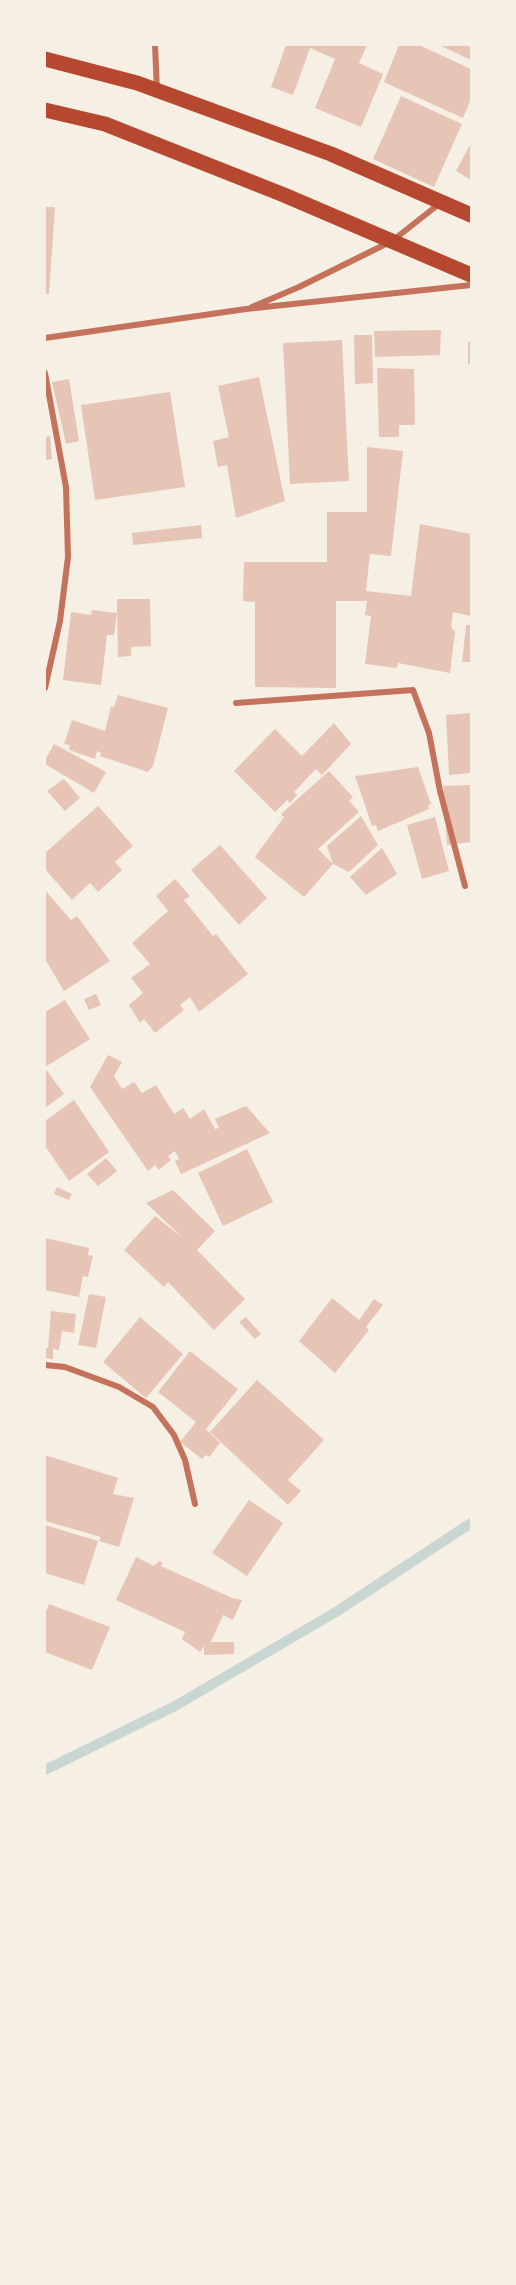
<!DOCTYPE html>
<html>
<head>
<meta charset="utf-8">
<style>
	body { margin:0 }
	#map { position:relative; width:516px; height:2285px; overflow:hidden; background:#f6efe4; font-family:"Titillium Web",sans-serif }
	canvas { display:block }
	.frame { position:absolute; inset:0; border:46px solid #f6efe4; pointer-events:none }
</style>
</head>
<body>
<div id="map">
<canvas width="516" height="2285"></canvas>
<div class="frame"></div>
</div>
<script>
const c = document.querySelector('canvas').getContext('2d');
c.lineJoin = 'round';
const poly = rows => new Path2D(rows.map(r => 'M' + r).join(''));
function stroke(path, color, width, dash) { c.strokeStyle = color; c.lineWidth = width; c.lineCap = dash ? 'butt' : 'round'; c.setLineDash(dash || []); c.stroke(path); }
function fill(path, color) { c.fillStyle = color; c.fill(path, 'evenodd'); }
stroke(poly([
	[45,1770,175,1706,336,1612,471,1523]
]), '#c9d6d2', 10);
fill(poly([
	[286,45,367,45,359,63,383,74,361,127,315,108,335,59,310,48,293,95,271,87],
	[399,45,419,45,471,69,471,99,463,118,384,82],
	[439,45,468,45,471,48,471,60],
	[401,96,462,124,434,187,373,159],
	[471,143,471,180,456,171],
	[45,207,55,207,49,294,45,294],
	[441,330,440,355,375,357,374,331],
	[354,335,372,335,373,383,355,384],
	[342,340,349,481,290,484,283,343],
	[471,341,471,364,468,364,468,342],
	[377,368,414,369,415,425,399,425,399,437,379,437],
	[259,377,285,501,236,518,227,465,218,467,213,441,229,437,218,386],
	[69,379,79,441,66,444,52,382],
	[170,392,185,487,95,500,81,405],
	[50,436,52,459,45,460,45,437],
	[367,447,403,451,391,556,370,554,366,591,411,596,420,524,471,534,471,616,453,612,451,627,455,632,450,673,398,663,397,668,365,664,371,616,365,615,367,601,336,601,336,688,255,687,255,602,243,601,244,562,327,562,327,512,367,512],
	[201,525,202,538,133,545,132,533],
	[117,599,150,599,151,646,131,647,131,656,118,657],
	[92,610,117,613,114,635,107,635,101,685,63,680,71,612,91,615],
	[466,625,471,625,471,662,462,662],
	[118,695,168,708,153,766,148,772,100,756,101,753,97,751,95,759,69,750,70,745,64,744,72,720,105,731,111,706,114,707],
	[471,713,471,773,449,775,446,715],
	[334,723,351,744,322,775,316,769,294,792,297,795,290,803,287,800,275,812,234,771,275,729,302,756],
	[54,744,106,772,94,793,45,764,45,760],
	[418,767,431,804,428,805,429,809,378,831,376,825,372,826,355,776],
	[329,771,353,797,349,801,359,812,318,849,333,864,304,897,255,857,284,817,281,814],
	[64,779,80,798,65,811,47,791],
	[471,785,471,842,447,845,443,786],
	[98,806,133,846,115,862,122,870,98,892,90,883,72,900,45,869,45,853],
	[361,816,378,845,349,872,333,864,327,846],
	[435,817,449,871,422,879,407,825],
	[220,845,267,898,239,925,191,870],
	[382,848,397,874,366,895,350,877],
	[175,879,190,896,184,900,213,936,216,934,248,974,199,1012,190,997,180,1005,184,1010,155,1033,144,1019,140,1023,129,1005,143,993,131,978,150,964,132,943,168,911,156,896],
	[45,890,71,920,77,916,110,961,64,991,45,959],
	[96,994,101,1005,89,1010,84,999],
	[65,1000,90,1039,45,1067,45,1012],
	[108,1055,122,1062,114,1076,122,1089,134,1082,142,1093,156,1085,174,1114,183,1108,190,1119,204,1109,215,1129,219,1128,215,1119,246,1106,270,1133,181,1174,175,1161,179,1159,175,1151,168,1156,171,1160,159,1170,155,1165,148,1171,90,1087],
	[45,1068,64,1094,45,1108],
	[74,1100,109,1152,69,1181,45,1146,45,1121],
	[247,1149,273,1202,223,1226,198,1173],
	[106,1158,117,1171,98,1186,87,1174],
	[57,1187,72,1194,69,1200,54,1194],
	[173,1190,215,1231,197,1250,245,1299,214,1330,168,1282,164,1287,124,1250,155,1216,183,1238,146,1203],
	[45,1238,89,1248,88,1255,93,1256,88,1277,83,1276,79,1297,45,1290],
	[89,1294,106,1297,96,1348,78,1345],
	[332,1298,359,1320,374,1299,383,1305,366,1327,369,1330,335,1373,299,1341],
	[51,1311,76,1314,74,1333,62,1331,59,1350,53,1349,53,1359,45,1358,45,1348,48,1348],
	[140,1317,183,1354,146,1398,103,1362],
	[246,1317,261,1334,255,1339,239,1322],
	[190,1351,238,1389,206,1429,220,1443,209,1457,206,1455,202,1459,180,1442,196,1422,158,1392],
	[257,1380,324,1440,288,1480,301,1491,288,1505,210,1432],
	[45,1455,118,1478,113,1494,134,1498,119,1547,99,1541,101,1537,45,1521],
	[249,1500,283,1523,247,1576,212,1553],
	[45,1525,98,1541,84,1585,45,1573],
	[136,1557,154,1566,159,1561,163,1563,161,1566,232,1598,242,1600,233,1620,223,1615,211,1642,234,1642,234,1654,204,1655,204,1646,200,1652,182,1639,185,1632,116,1600],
	[49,1604,110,1627,92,1670,45,1652,45,1614]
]), '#e6c5b7');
stroke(poly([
	[155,45,157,91],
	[252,307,299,287,392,241,439,204],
	[45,338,246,309,471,285],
	[45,373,66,487,68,557,60,621,45,688],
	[236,703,413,690,429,733,440,791,465,886],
	[45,1365,65,1367,119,1387,153,1407,174,1435,185,1460,195,1504]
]), '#c5725c', 6);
stroke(poly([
	[45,59,137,83,331,154,471,215],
	[45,110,105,124,284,195,471,275]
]), '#b5482f', 15);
</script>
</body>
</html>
